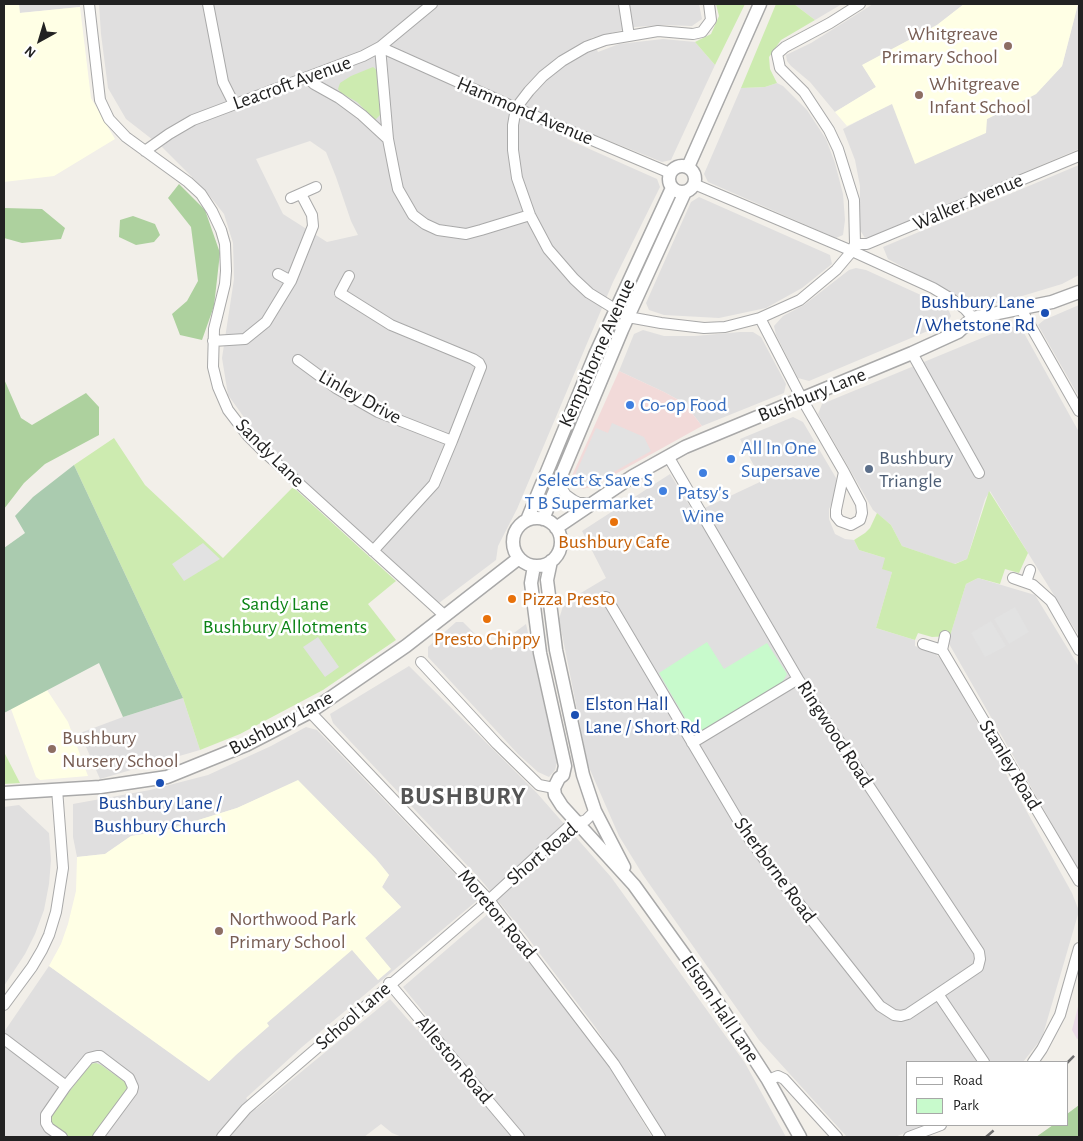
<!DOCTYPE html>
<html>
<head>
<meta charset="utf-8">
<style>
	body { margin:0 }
	#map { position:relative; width:1083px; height:1141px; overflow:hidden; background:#f2efe9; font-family:"Alegreya Sans",sans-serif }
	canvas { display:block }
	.frame { position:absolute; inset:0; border:5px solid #222; pointer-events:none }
	.legend { position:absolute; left:906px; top:1061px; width:162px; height:65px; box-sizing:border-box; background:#fff; border:1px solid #a7a7a7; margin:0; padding:6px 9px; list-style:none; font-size:15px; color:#222 }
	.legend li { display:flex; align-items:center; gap:10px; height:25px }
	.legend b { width:25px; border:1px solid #a7a7a7 }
	.north { position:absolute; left:15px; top:15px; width:50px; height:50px; -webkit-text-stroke:4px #fff; paint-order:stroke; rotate:219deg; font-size:14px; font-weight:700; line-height:20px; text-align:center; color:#222 }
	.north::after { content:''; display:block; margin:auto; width:18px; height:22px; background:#222; clip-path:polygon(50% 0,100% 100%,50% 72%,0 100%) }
</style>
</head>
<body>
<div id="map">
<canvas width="1083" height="1141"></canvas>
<div class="frame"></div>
<ul class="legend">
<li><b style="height:6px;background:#fff"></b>Road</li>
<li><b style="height:14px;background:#c8facc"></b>Park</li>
</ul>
<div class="north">N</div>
</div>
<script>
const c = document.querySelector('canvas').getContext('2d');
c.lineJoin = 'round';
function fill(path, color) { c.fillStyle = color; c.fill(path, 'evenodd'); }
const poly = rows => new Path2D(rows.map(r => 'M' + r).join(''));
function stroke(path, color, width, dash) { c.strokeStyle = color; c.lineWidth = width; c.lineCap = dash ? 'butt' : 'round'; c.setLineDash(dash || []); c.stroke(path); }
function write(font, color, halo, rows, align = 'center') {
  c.font = font + ' "Alegreya Sans",sans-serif'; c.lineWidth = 5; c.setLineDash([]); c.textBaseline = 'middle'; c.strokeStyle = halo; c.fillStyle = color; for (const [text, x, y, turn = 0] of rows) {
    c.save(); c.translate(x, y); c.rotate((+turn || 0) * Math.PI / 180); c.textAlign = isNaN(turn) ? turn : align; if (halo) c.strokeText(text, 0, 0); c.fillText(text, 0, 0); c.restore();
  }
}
fill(poly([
	[19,4,80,4,80,7,19,13],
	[99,4,699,4,702,19,692,26,663,25,635,27,591,38,598,52,619,44,663,39,695,42,715,65,671,160,662,162,570,125,567,139,657,179,660,187,613,282,517,509,498,546,496,560,439,603,264,445,228,395,222,358,234,279,233,243,224,214,205,190,162,147,126,119,108,88,101,34],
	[310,141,326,152,336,177,351,221,358,235,327,242,283,214,256,159],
	[794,4,842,4,815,20],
	[873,4,964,4,937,25,863,65,876,87,835,112,810,82,791,66,787,61,786,55,811,43],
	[1078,4,1079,4,1079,149,874,236,865,238,860,230,860,186,855,160,843,129,892,103,987,119,1036,94,1062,66],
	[777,83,783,86,807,110,826,139,835,163,843,194,845,220,843,235,836,238,708,182,704,174,741,88,765,87],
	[1079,165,1079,275,1062,284,999,303,974,303,951,293,888,259,883,247],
	[699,197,830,255,832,264,802,288,766,308,719,318,664,315,649,310,646,303,691,202],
	[856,268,866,270,934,301,949,311,951,316,949,320,942,325,809,381,798,378,776,335,774,326,783,316,804,305,849,270],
	[1079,305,1079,397,1038,325,1044,320],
	[1011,326,1024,333,1079,432,1079,636,990,491,985,499,967,559,954,564,902,546,891,525,873,510,818,414,822,404],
	[643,330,664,336,695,336,740,332,753,332,761,337,786,384,784,393,702,426,684,403,664,392,619,371,634,334],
	[793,417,803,422,836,478,837,493,829,509,829,519,835,534,845,539,854,540,859,550,885,558,892,572,876,628,915,640,915,646,936,654,945,664,1072,893,1079,911,1042,1038,1023,1062,907,1062,907,1125,925,1125,895,1137,847,1137,759,1040,643,875,619,836,588,765,559,619,564,603,606,578,582,531,670,474,694,513,762,481,740,439],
	[978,578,1035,595,1079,667,1079,871,948,642,966,584],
	[456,622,463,622,491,650,526,624,557,762,555,770,549,777,538,772,518,754,428,657,428,647],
	[409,666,536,792,611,877,745,1063,786,1137,666,1137,596,1028,525,934,481,880,333,723,330,714],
	[183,698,200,750,100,779,80,733,123,717],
	[306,727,317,730,479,899,302,1047,246,1098,256,1109,390,999,417,1030,429,1019,403,987,489,913,587,1035,611,1069,652,1137,402,1137,392,1133,381,1124,364,1137,4,1137,4,1032,49,966,209,1081,237,1054,269,1026,266,1023,352,949,378,980,390,969,365,938,401,907,382,887,389,875,376,859,298,781,237,808,163,831,131,836,105,854,77,857,73,837,73,804,150,790,208,775,271,746],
	[19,805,49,833,51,860,49,884,44,910,35,934,25,954,4,986,4,807]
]), '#e0dfdf');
fill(poly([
	[619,371,664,392,684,403,702,426,592,487,582,489,577,486,571,478]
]), '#f2dad9');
fill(poly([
	[1079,1003,1079,1038,1077,1039,1072,1030]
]), '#ebdbe8');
fill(poly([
	[4,4,19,4,20,13,80,7,91,98,115,139,54,176,4,182],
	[964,4,1078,4,1062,66,1036,94,987,119,986,133,915,164,892,104,847,126,835,112,876,87,862,65,937,25],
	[47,690,68,722,88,776,40,780,36,777,11,709],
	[298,780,376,859,389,875,382,887,401,907,365,938,391,969,378,980,352,950,267,1023,269,1026,237,1054,209,1081,49,966,61,944,68,924,76,891,77,857,105,854,131,836,163,831,237,808]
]), '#ffffe5');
fill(poly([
	[716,4,745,4,715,65,695,42,711,34,719,16],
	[776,4,794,4,815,20,781,40,769,57,770,69,777,83,765,87,741,88],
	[373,67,378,71,380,115,375,120,357,102,341,93,338,89,340,83,351,76],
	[114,438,145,485,223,558,293,487,396,581,368,604,396,640,323,690,240,734,200,750,183,698,74,465],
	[989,491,1028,553,1019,573,1005,569,1000,584,978,578,966,584,950,636,932,637,918,633,915,640,876,628,892,572,882,569,885,558,859,550,854,540,865,533,870,528,877,513,891,525,902,546,955,564,967,559],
	[4,752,20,783,4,784],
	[96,1063,101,1065,126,1083,128,1088,127,1093,93,1137,65,1137,51,1126,50,1119,51,1115,91,1064]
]), '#cdebb0');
fill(poly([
	[179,184,205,210,220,253,214,306,202,340,180,335,172,314,187,301,198,281,191,227,168,198],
	[4,208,42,209,65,228,61,239,22,243,4,238],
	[133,216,155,224,160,235,154,242,136,245,119,237,120,220],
	[4,379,21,418,32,425,86,393,99,407,99,435,45,464,24,483,4,509],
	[1079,1105,1079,1137,1036,1137,1053,1125,1067,1125,1067,1114]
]), '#add19e');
fill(poly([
	[74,465,183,698,123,717,99,663,4,713,4,548,25,533,15,516,33,497]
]), '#aacbaf');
fill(poly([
	[707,642,724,669,767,643,787,674,782,683,699,732,693,732,659,673]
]), '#c8facc');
fill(poly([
	[612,423,644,437,651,451,589,486,582,486,576,480,575,475,596,428,608,433],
	[203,543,220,559,184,581,172,564],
	[1015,607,1029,632,1009,644,994,619],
	[991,621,1006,646,985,657,971,633],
	[318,637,339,667,325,677,303,647]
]), '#e2e2e2');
const minor = poly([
	[89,4,100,100,109,119,126,137,188,182,201,194,212,211,221,230,225,244,226,271,225,284,214,329,213,367,218,387,228,410,248,436,261,449,444,615],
	[208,4,223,82,234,104],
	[624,4,629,36],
	[709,4,711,20,702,32,693,34,658,31,605,40,586,47,562,61,543,76,529,91,516,108,513,125,513,150,517,178,530,215,548,249,574,279,589,293,628,317,661,323,704,328,725,327,760,318,800,300,836,270,852,251,855,244,854,200,838,149,829,130,804,92,780,68,777,54,785,47,830,23,860,4],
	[380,47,516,108,670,173],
	[380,47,388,139,395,175,398,189,413,215,425,224,438,230,466,234,481,230,530,215],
	[307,77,314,84,339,98,362,115,388,139],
	[145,151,169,134,193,120,363,56,380,47,432,4],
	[694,184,852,251,933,288,953,300,965,309,973,318],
	[291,198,316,187],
	[855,244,867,244,1079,156],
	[278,274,291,281],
	[349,276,340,293,391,325,473,359,479,363,481,367,452,441,434,484,373,551],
	[1021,309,1079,411],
	[760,318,802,399,844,472,861,504,862,513,860,520,851,525,840,521,836,516,836,510,844,472],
	[213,341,245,339,266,322,291,281,313,226,312,215,301,194],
	[912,353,979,473],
	[298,360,336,388,378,412,452,441],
	[668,456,798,679,979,952,980,959,978,967,938,994],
	[558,483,566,495,573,500,579,503,591,503],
	[1013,578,1033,585,1051,601,1079,650],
	[1026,582,1030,570],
	[606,597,748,837,767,863,880,1006,894,1015,901,1016,908,1014,938,994,984,1062],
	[923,644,942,650,945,636],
	[942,650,1079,881],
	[421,662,497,744,539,785,554,788],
	[310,712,489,900,614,1064,660,1137],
	[692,743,798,679],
	[389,983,519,1137],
	[4,1005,32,967,42,950,49,935,56,912,63,868,57,789],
	[4,1039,66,1086],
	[1033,1062,1042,1049,1060,1015,1079,948],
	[768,1080,778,1076,784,1079,837,1137],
	[62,1137,49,1128,46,1123,46,1115,66,1086,89,1058,97,1056,100,1056,129,1078,133,1087,132,1091,98,1137],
	[222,1137,246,1109,489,900,575,821,581,822,586,820,595,811],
	[909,1137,941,1125]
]);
const tertiary = poly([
	'669 179a13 13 0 1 1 26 0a13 13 0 1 1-26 0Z',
	[688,167,760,4],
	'513 542a24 24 0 1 1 48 0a24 24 0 1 1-48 0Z',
	[543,519,622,330,685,192],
	[527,520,595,355,672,188],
	[556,528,633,476,685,447,912,353,958,332,973,318,1052,302,1079,292],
	[551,561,547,580,556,650,583,775,595,811,624,867],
	[534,566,531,583,540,653,565,766,563,775,559,778,554,788,555,795,562,806,634,885,711,992,768,1080,800,1137],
	[4,793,100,787,167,777,246,745,310,712,406,646,519,558]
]);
stroke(minor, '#a9a9a9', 12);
stroke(tertiary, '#a9a9a9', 15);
stroke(minor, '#fff', 10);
stroke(tertiary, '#fff', 12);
stroke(poly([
	[1067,1063,1079,1051],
	[986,1137,1000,1125]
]), '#707070', 2.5, [10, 10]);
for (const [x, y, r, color] of [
	[1008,46,5,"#8d6e63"],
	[919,95,5,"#8d6e63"],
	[1045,313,5,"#1a4fb4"],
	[630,405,5,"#3f7fe0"],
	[731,459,5,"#3f7fe0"],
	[869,469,5,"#5c6f8a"],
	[703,473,5,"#3f7fe0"],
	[663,491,5,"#3f7fe0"],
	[614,522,5,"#e8710a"],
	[512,599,5,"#e8710a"],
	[487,619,5,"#e8710a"],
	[575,715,5,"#1a4fb4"],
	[52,749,5,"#8d6e63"],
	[160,783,5,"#1a4fb4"],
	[219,931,5,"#8d6e63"]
]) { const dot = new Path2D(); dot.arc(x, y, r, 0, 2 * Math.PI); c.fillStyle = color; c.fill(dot); stroke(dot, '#fff', 2); }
write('20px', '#785e54', '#fff', [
	["Whitgreave",998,34,"right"],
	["Primary School",998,57,"right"],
	["Whitgreave",929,84],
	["Infant School",929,107],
	["Bushbury",62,738],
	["Nursery School",62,761],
	["Northwood Park",229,919],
	["Primary School",229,942]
], 'left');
write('20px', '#222', '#fff', [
	["Leacroft Avenue",292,83,-20],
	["Hammond Avenue",525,111,23],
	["Walker Avenue",968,202,-23],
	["Kempthorne Avenue",597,353,-66],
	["Bushbury Lane",812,395,-22],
	["Linley Drive",360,397,29],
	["Sandy Lane",270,453,45],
	["Bushbury Lane",281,723,-28],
	["Ringwood Road",835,734,57],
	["Stanley Road",1010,765,59],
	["Short Road",542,854,-40],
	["Sherborne Road",775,870,54],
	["Moreton Road",497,914,50],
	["Elston Hall Lane",720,1009,56],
	["School Lane",353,1016,-41],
	["Alleston Road",454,1060,50]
]);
write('20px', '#164399', '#fff', [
	["Bushbury Lane",1035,302],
	["/ Whetstone Rd",1035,325],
	["Elston Hall",585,704,"left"],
	["Lane / Short Rd",585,727,"left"],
	["Bushbury Lane /",160,803,"center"],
	["Bushbury Church",160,826,"center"]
], 'right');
write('20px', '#366cbe', '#fff', [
	["Co-op Food",640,405],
	["All In One",741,448],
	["Supersave",741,471],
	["Select & Save S",653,480,"right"],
	["T B Supermarket",653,503,"right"],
	["Patsy's",703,493,"center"],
	["Wine",703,516,"center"]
], 'left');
write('20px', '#4e5e75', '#fff', [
	["Bushbury",879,458],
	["Triangle",879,481]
], 'left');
write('20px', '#c56008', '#fff', [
	["Bushbury Cafe",614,542],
	["Pizza Presto",522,599,"left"],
	["Presto Chippy",487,639]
]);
write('20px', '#0c8416', '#fff', [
	["Sandy Lane",285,604],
	["Bushbury Allotments",285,627]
]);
c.letterSpacing = '1px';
write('bold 25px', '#555', '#fff', [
	["BUSHBURY",463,796]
]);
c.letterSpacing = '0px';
</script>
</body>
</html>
